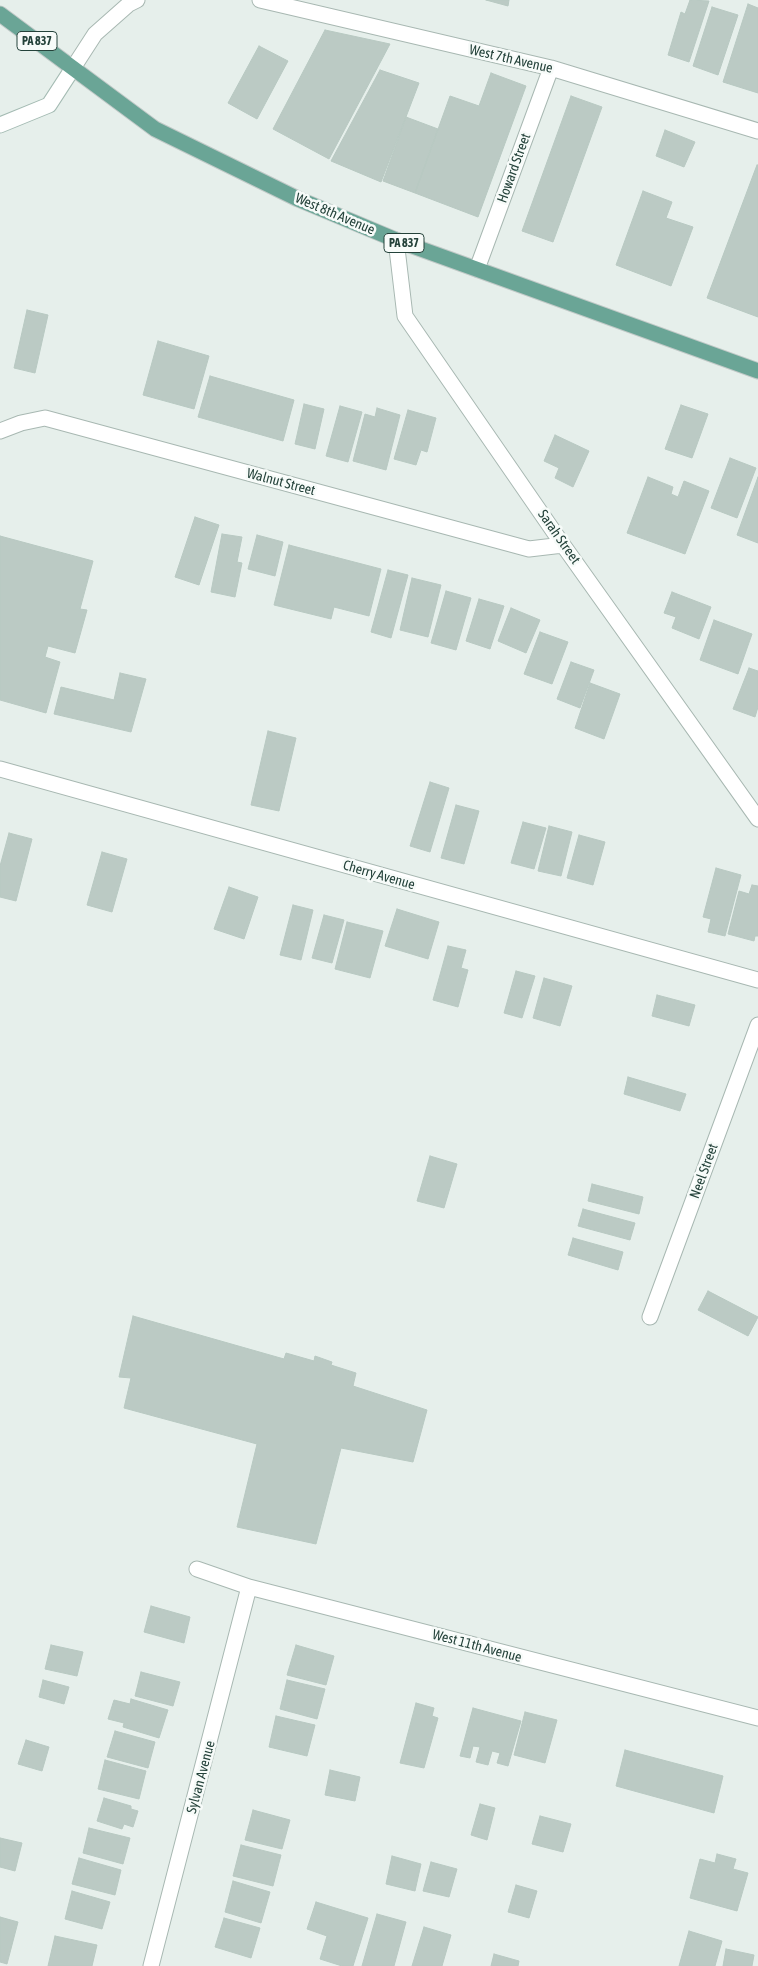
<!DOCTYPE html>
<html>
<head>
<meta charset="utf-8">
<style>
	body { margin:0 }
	canvas { display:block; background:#e6efeb }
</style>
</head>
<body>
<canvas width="758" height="1966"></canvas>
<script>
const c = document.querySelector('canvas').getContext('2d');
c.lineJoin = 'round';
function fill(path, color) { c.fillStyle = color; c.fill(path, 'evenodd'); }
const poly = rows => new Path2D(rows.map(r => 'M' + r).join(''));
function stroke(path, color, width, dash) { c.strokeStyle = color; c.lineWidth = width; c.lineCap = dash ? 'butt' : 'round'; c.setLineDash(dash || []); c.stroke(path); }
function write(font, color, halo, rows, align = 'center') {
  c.font = font + ' "Asap Condensed",sans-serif'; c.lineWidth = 5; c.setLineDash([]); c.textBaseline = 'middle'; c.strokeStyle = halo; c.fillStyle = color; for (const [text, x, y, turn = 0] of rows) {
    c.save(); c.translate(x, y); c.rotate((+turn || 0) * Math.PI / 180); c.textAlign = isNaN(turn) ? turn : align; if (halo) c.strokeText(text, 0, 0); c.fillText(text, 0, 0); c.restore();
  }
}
const building = poly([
	[486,0,509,0,508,6,486,0],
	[690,0,709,1,689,62,668,55,681,12,685,14,690,0],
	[748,4,758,8,758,93,723,82,748,4],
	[712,7,738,15,718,75,693,66,712,7],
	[325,30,390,44,329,159,273,129,325,30],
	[259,46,288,61,257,119,228,103,259,46],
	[380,70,419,83,381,182,331,161,380,70],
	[491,73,526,86,478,217,415,193,450,96,479,106,491,73],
	[571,96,602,107,553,242,522,231,571,96],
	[406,117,438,129,415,193,383,181,406,117],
	[665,130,695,142,684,167,656,156,665,130],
	[757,165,758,165,758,317,707,298,757,165],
	[643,191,672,202,666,218,693,227,671,286,616,265,643,191],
	[27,310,48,315,35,373,14,368,27,310],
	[158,341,209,356,194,409,143,395,158,341],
	[210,376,294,400,283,441,198,417,210,376],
	[304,404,324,409,315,449,295,444,304,404],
	[681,405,708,414,692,458,665,449,681,405],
	[340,406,362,412,348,462,326,456,340,406],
	[377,408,400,415,386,470,353,461,365,414,375,417,377,408],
	[408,410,436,418,427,452,421,450,416,465,394,459,408,410],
	[555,435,589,451,573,487,555,478,559,468,544,461,555,435],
	[730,458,756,468,737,518,711,508,730,458],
	[648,477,673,487,671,494,678,497,684,481,709,491,685,554,627,533,648,477],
	[758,477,758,543,737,535,758,477],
	[195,517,219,525,199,585,175,577,195,517],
	[222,534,242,537,237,562,242,563,235,597,211,592,222,534],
	[257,535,283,542,275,576,248,569,257,535],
	[0,536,93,561,80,609,87,610,75,653,48,646,45,657,60,662,46,713,0,700,0,536],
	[289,545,381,569,369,616,334,607,331,619,274,605,289,545],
	[388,570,408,575,391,638,371,632,388,570],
	[412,578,441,585,428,637,400,630,412,578],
	[446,591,471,598,456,650,431,643,446,591],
	[672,592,711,607,699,639,672,628,676,617,664,613,672,592],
	[479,599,504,606,490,649,466,641,479,599],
	[511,608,540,620,526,653,498,641,511,608],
	[714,620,752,634,738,674,700,660,714,620],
	[540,632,568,642,552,684,524,674,540,632],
	[571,662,594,670,580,708,557,699,571,662],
	[749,668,758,671,758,707,755,717,733,709,749,668],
	[120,673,146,679,131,732,54,714,61,687,114,700,120,673],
	[590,683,620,694,604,739,575,728,590,683],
	[268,731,296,738,279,811,251,805,268,731],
	[430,782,449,788,430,852,410,846,430,782],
	[456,805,479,811,464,864,441,858,456,805],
	[523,822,546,828,534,869,511,863,523,822],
	[549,826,572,832,561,876,538,871,549,826],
	[9,833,32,839,16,901,0,897,0,866,9,833],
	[579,835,605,842,593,885,567,878,579,835],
	[102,852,127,859,112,912,87,905,102,852],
	[716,868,741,875,725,936,708,932,711,919,703,917,716,868],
	[752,885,758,886,758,936,755,936,754,941,728,934,739,891,749,894,752,885],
	[229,887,258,897,244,939,214,929,229,887],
	[293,905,313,910,301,960,280,955,293,905],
	[397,909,439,922,428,959,385,946,397,909],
	[324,915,344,920,332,963,312,958,324,915],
	[347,922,383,931,370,978,335,969,347,922],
	[448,946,466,950,461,968,468,970,458,1007,433,1000,448,946],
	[516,971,535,976,522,1018,504,1013,516,971],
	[544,978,572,986,560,1026,533,1018,544,978],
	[657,995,695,1005,689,1026,652,1016,657,995],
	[628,1077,686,1094,680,1111,624,1094,628,1077],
	[430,1156,457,1164,444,1208,417,1201,430,1156],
	[592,1184,643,1197,639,1214,588,1201,592,1184],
	[583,1209,635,1223,630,1240,578,1226,583,1209],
	[573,1238,623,1252,618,1270,568,1255,573,1238],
	[708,1291,758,1317,748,1336,698,1310,708,1291],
	[133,1316,284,1359,286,1353,314,1361,315,1356,332,1362,331,1365,356,1373,353,1386,427,1410,413,1462,341,1448,316,1544,237,1527,257,1444,124,1408,131,1378,119,1377,133,1316],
	[151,1606,190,1617,184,1643,144,1632,151,1606],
	[51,1645,83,1652,77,1676,45,1669,51,1645],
	[296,1645,334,1656,326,1685,287,1675,296,1645],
	[141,1672,180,1682,173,1706,135,1696,141,1672],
	[43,1680,69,1687,64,1704,39,1697,43,1680],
	[287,1680,325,1689,317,1719,280,1709,287,1680],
	[131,1699,168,1710,159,1738,123,1727,124,1723,108,1719,114,1700,130,1704,131,1699],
	[416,1703,434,1708,432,1716,438,1718,424,1768,400,1763,416,1703],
	[473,1708,521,1721,508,1766,497,1763,500,1753,492,1751,488,1765,476,1762,480,1747,473,1746,470,1758,460,1756,473,1708],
	[525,1712,557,1720,545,1763,514,1755,525,1712],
	[276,1716,315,1725,307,1756,269,1747,276,1716],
	[115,1731,155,1742,148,1768,107,1757,115,1731],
	[26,1740,49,1747,42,1771,18,1764,26,1740],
	[625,1750,723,1776,714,1813,616,1786,625,1750],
	[105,1760,146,1771,139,1799,98,1789,105,1760],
	[330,1770,360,1777,355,1801,325,1795,330,1770],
	[104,1798,131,1806,131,1809,138,1811,133,1827,124,1824,122,1829,97,1821,104,1798],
	[480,1804,495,1808,487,1840,471,1835,480,1804],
	[253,1810,290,1820,282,1849,245,1840,253,1810],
	[540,1816,571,1824,563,1852,532,1844,540,1816],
	[89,1828,130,1838,123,1864,83,1853,89,1828],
	[0,1838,22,1843,15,1871,0,1867,0,1838],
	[241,1845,281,1855,273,1886,233,1876,241,1845],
	[717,1854,736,1859,733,1869,748,1873,737,1911,690,1898,700,1859,715,1863,717,1854],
	[392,1856,421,1864,415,1891,386,1884,392,1856],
	[79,1858,121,1870,115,1895,72,1884,79,1858],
	[431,1862,457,1869,449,1897,423,1891,431,1862],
	[233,1881,270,1892,261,1923,225,1912,233,1881],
	[516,1885,537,1891,529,1918,508,1912,516,1885],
	[72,1891,110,1902,102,1929,65,1919,72,1891],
	[316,1902,368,1918,353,1966,342,1966,320,1959,327,1936,307,1929,316,1902],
	[377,1914,406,1922,394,1966,362,1966,377,1914],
	[0,1917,18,1922,7,1964,0,1962,0,1917],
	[224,1918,260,1928,251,1958,215,1947,224,1918],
	[424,1927,451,1935,442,1966,412,1966,424,1927],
	[689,1931,722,1941,715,1966,679,1966,689,1931],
	[55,1936,97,1945,92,1966,48,1966,55,1936],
	[726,1949,754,1955,752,1966,723,1966,726,1949],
	[494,1954,519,1961,518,1966,491,1966,494,1954]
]);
fill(building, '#bbcac4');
stroke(building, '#b8c9c2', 1);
const street = poly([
	[260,0,551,68,758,131],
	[73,68,95,34,129,4,137,0],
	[396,240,405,316,563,545,758,819],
	[477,269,551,68],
	[0,431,21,423,45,418,529,549,563,545],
	[0,769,758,980],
	[650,1317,758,1025],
	[197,1569,249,1587,758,1718],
	[151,1966,249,1587]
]);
const secondary = poly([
	[0,125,49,105,73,68]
]);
const primary = poly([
	[0,14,155,129,298,199,396,240,758,371]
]);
stroke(street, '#a8b8b2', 17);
stroke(secondary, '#a4bbb3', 17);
stroke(primary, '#c2cac8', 17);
stroke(street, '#fff', 15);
stroke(secondary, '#fff', 15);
stroke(primary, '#6aa596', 15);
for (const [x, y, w] of [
	[37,41,40],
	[404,243,40]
]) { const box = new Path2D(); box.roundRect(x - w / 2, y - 9.5, w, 19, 4); c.fillStyle = '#f7fbf9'; c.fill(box); stroke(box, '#24423a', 1); }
write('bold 12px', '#24423a', null, [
	["PA 837",37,41],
	["PA 837",404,243]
]);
write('14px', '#24423a', '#f7fbf9', [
	["West 7th Avenue",511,59,13],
	["Howard Street",514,168,-70],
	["West 8th Avenue",335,214,23],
	["Walnut Street",281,482,15],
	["Sarah Street",559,537,55],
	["Cherry Avenue",379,875,16],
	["Neel Street",704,1171,-70],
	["West 11th Avenue",477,1646,15],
	["Sylvan Avenue",201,1777,-75]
]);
</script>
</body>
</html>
